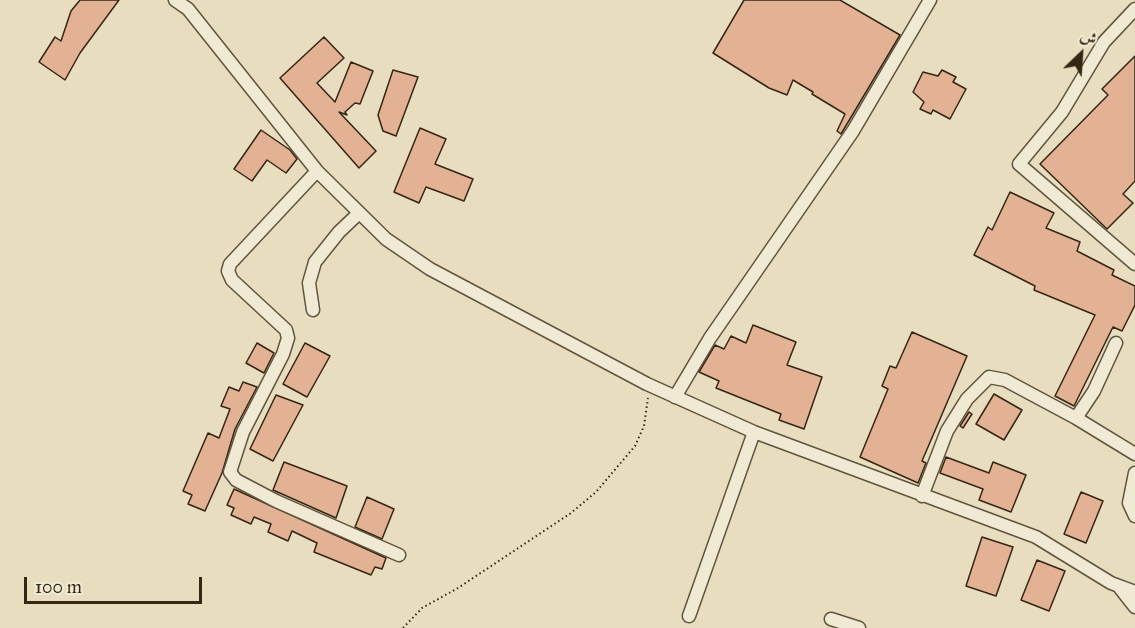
<!DOCTYPE html>
<html>
<head>
<meta charset="utf-8">
<style>
	body { margin:0 }
	#map { position:relative; width:1135px; height:628px; overflow:hidden; background:#e8debf; font-family:"IM FELL Great Primer",Amiri,serif }
	canvas { display:block }
	.north { position:absolute; left:1051px; top:24px; width:60px; height:60px; -webkit-text-stroke:4px #f0ead5; paint-order:stroke; rotate:25deg; font-size:16px; font-weight:700; line-height:24px; text-align:center; color:#342612 }
	.north::after { content:''; display:block; margin:auto; width:21px; height:27px; background:#342612; clip-path:polygon(50% 0,100% 100%,50% 72%,0 100%) }
	.scale { position:absolute; left:24px; top:577px; width:178px; height:27px; box-sizing:border-box; border:3px solid #342612; border-top:0; padding-left:8px; font-size:18px; line-height:21px; white-space:nowrap; color:#342612; -webkit-text-stroke:4px #f0ead5; paint-order:stroke }
</style>
</head>
<body>
<div id="map">
<canvas width="1135" height="628"></canvas>
<div class="north">ش</div>
<div class="scale">100 m</div>
</div>
<script>
const c = document.querySelector('canvas').getContext('2d');
c.lineJoin = 'round';
function fill(path, color) { c.fillStyle = color; c.fill(path, 'evenodd'); }
const poly = rows => new Path2D(rows.map(r => 'M' + r).join(''));
function stroke(path, color, width, dash) { c.strokeStyle = color; c.lineWidth = width; c.lineCap = dash ? 'butt' : 'round'; c.setLineDash(dash || []); c.stroke(path); }
const building = poly([
	[80,0,119,0,80,53,65,80,39,62,55,37,61,41,71,11,80,0],
	[744,0,840,0,900,35,841,134,837,131,845,114,812,94,813,92,793,80,787,95,769,88,713,53,744,0],
	[324,37,344,58,317,83,335,102,351,62,373,71,360,104,355,103,345,112,347,115,339,112,376,151,359,168,280,78,324,37],
	[1135,56,1135,181,1123,194,1133,203,1107,229,1040,164,1108,95,1102,89,1135,56],
	[393,70,418,77,396,136,383,131,378,115,393,70],
	[942,70,956,77,953,82,966,89,950,119,933,110,931,114,920,109,924,102,913,92,923,72,938,76,942,70],
	[420,128,446,139,435,164,473,179,464,201,426,187,419,203,394,192,420,128],
	[261,130,290,150,297,159,286,173,267,160,252,181,234,169,261,130],
	[1010,192,1054,213,1046,228,1080,242,1077,251,1114,270,1112,275,1135,286,1135,305,1122,331,1113,327,1074,406,1055,396,1095,315,1034,290,1035,286,974,255,988,227,992,230,1010,192],
	[753,325,796,342,787,365,822,377,804,429,779,420,781,414,716,388,719,381,699,372,715,345,724,349,731,336,746,343,753,325],
	[912,332,967,356,922,461,926,463,918,483,860,457,888,389,882,386,890,366,896,368,912,332],
	[257,343,274,353,264,373,246,363,257,343],
	[305,343,330,356,307,397,283,384,305,343],
	[243,382,257,387,235,429,222,473,205,511,188,504,192,495,183,491,208,433,219,438,230,409,221,406,229,387,239,391,243,382],
	[994,394,1022,410,1004,440,976,424,994,394],
	[276,395,303,405,273,461,250,449,276,395],
	[969,412,972,414,963,428,960,426,969,412],
	[946,457,989,473,993,462,1026,475,1011,512,979,500,983,489,940,473,946,457],
	[284,462,347,486,336,518,273,490,284,462],
	[234,489,386,558,382,569,375,567,371,575,314,552,317,543,292,531,288,541,268,532,271,524,254,517,251,524,231,515,234,508,227,505,234,489],
	[1081,492,1103,501,1086,543,1064,534,1081,492],
	[367,497,394,509,382,539,355,527,367,497],
	[982,537,1013,547,996,596,966,586,982,537],
	[1037,560,1065,571,1049,611,1021,600,1037,560]
]);
fill(building, '#e3b194');
stroke(building, '#342612', 1.5);
const minor = poly([
	[175,0,188,9,317,171,386,239,430,269,647,384,754,432,1036,537,1111,583,1135,592],
	[1135,9,1104,42,1062,112,1019,164,1135,264],
	[317,171,230,264,228,271,232,280,286,330,288,338,283,354,243,432,230,472,236,480,276,501,399,555],
	[313,310,309,283,315,262,339,232,359,213],
	[675,397,710,338,853,131,930,0],
	[1076,418,1094,391,1116,343],
	[1135,473,1129,503,1135,516],
	[922,496,947,431,967,399,989,377,1005,380,1076,418,1135,454],
	[1120,588,1135,607],
	[689,616,754,432],
	[831,619,859,628]
]);
stroke(minor, '#61543d', 15);
stroke(poly([
	[403,628,422,608,458,588,571,513,596,492,635,446,644,426,648,398]
]), '#342612', 2, [1.5, 3]);
stroke(minor, '#f0ead5', 12);
</script>
</body>
</html>
